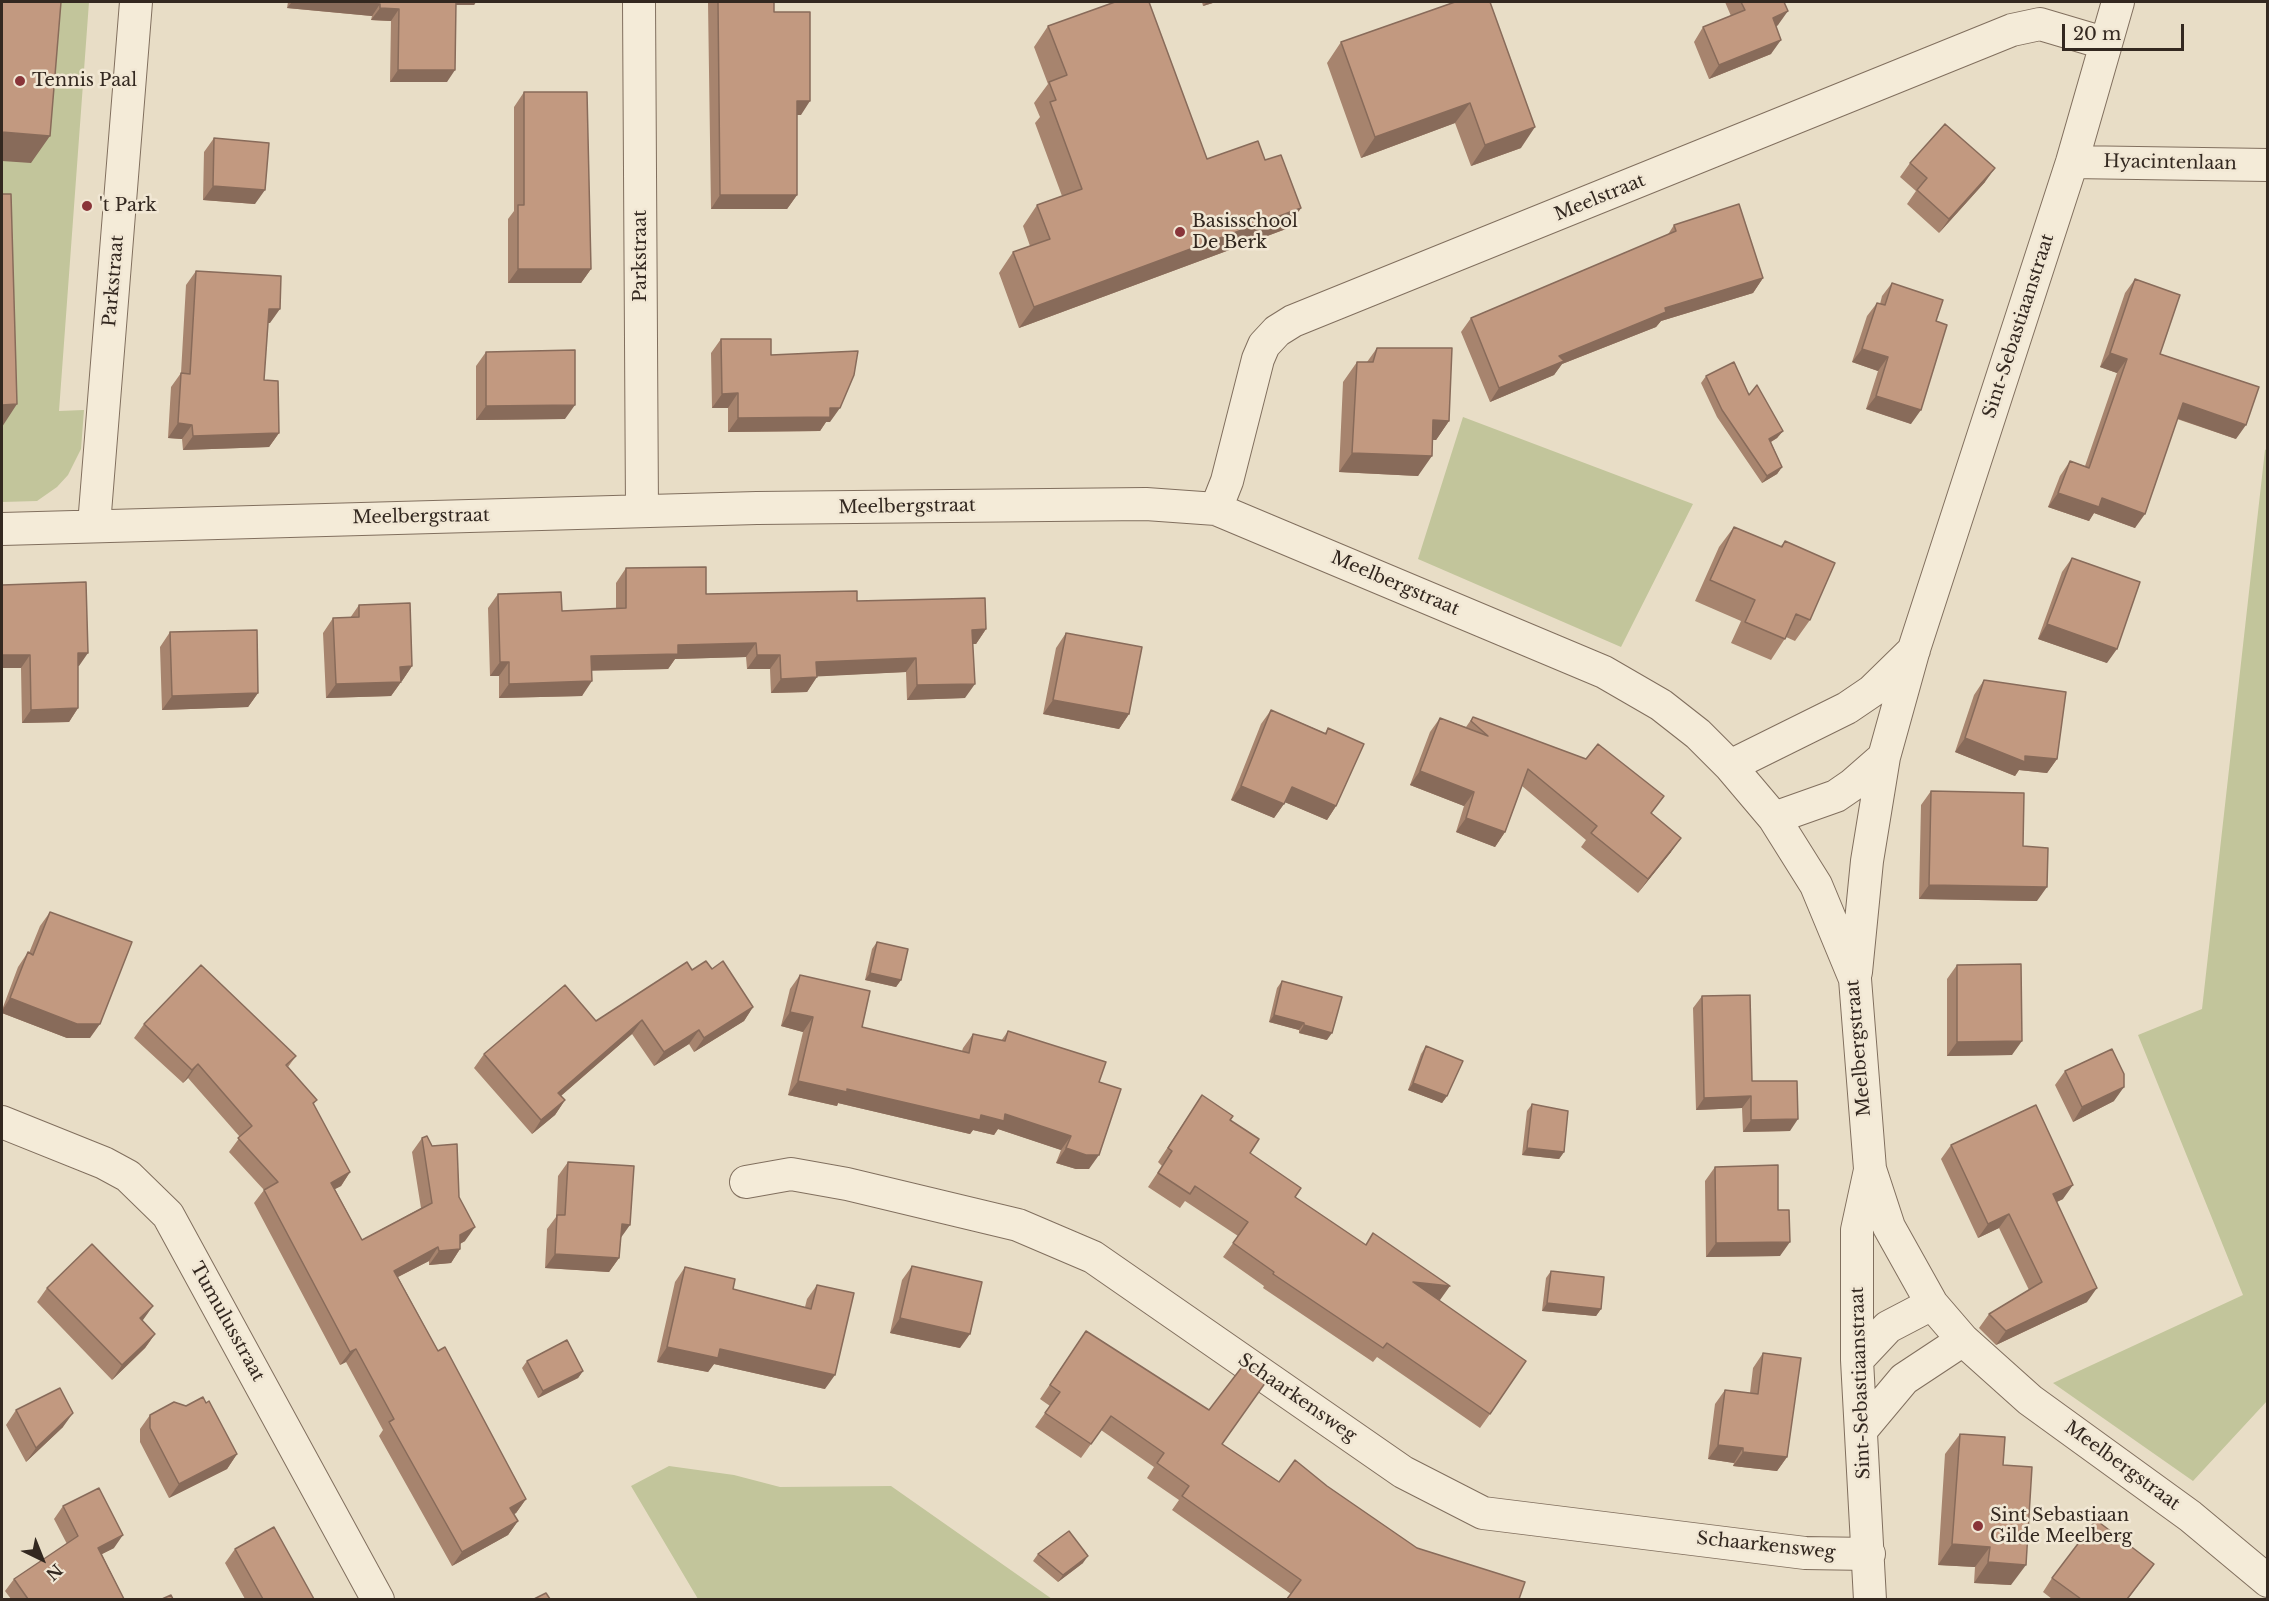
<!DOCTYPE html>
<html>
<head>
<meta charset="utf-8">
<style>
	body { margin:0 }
	#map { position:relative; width:2269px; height:1601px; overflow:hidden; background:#e8ddc6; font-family:"Libre Baskerville",serif }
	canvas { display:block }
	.frame { position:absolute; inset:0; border:3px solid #332820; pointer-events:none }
	.north { position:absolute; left:12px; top:1529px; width:60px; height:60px; -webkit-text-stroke:4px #f1e7d4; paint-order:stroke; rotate:137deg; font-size:16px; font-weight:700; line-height:24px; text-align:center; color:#332820 }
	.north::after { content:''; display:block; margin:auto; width:21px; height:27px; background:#332820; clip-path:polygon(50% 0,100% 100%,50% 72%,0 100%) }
	.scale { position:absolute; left:2062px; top:24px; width:122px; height:27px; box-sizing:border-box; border:3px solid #332820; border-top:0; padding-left:8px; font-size:18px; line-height:21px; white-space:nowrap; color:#332820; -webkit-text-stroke:4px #f1e7d4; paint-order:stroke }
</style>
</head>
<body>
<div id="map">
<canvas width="2269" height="1601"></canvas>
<div class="frame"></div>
<div class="north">N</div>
<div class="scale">20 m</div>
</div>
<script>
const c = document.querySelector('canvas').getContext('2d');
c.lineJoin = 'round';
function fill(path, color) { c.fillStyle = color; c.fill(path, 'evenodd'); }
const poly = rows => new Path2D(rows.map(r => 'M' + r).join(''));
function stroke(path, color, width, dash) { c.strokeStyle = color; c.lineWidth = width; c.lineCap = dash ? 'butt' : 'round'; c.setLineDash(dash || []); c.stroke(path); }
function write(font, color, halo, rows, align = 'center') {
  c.font = font + ' "Libre Baskerville",serif'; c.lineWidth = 5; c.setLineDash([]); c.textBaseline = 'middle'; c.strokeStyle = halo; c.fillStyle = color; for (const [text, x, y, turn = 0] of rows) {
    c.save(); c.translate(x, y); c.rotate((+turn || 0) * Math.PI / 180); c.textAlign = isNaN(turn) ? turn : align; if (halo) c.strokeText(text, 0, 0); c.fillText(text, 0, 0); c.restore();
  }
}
fill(poly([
	[2,2,89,2,59,411,84,410,81,449,68,475,57,487,37,501,2,502],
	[1463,417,1693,504,1621,647,1418,559],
	[2267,449,2267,1401,2193,1481,2053,1383,2243,1295,2138,1035,2202,1009,2265,450],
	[669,1466,734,1475,780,1487,891,1486,1052,1599,698,1599,631,1486]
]), '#c2c59b');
const minor = poly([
	[639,2,642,511],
	[2072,162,2268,165],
	[1216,509,1227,481,1258,359,1264,345,1277,331,1293,321,2012,30,2040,24,2104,43],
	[94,525,136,2],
	[2,529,757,508,1146,504,1216,509,1604,672,1661,705,1698,734,1730,766,1774,818,1816,885,1855,979,1870,1169,1889,1227,1932,1304,1963,1340,2030,1400,2190,1516,2268,1581],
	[1730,766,1847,708,1872,691,1914,650],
	[1774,818,1836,796,1852,785,1884,757],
	[1856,972,1867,861,1884,757,1914,649,2072,162,2118,2],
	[2,1122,104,1163,128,1176,168,1215,378,1600],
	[746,1182,791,1174,847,1184,1018,1225,1093,1257,1403,1472,1483,1513,1805,1553,1869,1554],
	[1857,1360,1888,1327,1932,1304],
	[1863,1428,1904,1379,1963,1340],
	[1870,1600,1857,1360,1857,1230,1870,1170]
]);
stroke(minor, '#816f5e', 34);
stroke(minor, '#f4ebd8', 32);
fill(poly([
	[288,2,476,2,474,5,456,5,447,82,390,82,391,21,371,20,372,16,287,8],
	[708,2,774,2,774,12,801,115,797,115,797,195,787,209,711,209],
	[1202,2,1216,2,1203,6],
	[1455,2,1521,148,1471,166,1455,123,1361,158,1327,63,1341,42],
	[1725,2,1784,2,1778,25,1776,27,1771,54,1709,79,1694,42,1703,27,1731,16],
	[1048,26,1207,159,1265,160,1301,208,1286,229,1019,328,999,273,1013,252,1030,246,1023,226,1037,205,1062,196,1035,123,1040,117,1034,103,1048,84,1034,47],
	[524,92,591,269,581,283,508,283,508,219,514,211,514,107],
	[214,138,255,204,203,200,204,152],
	[1910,163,1985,182,1939,233,1907,204,1916,191,1900,177],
	[1674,225,1763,278,1753,293,1661,321,1656,327,1562,364,1554,375,1490,402,1461,332,1471,318,1667,236],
	[196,271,270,323,268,323,264,380,279,433,269,447,183,450,182,439,168,438,171,387,181,373,186,285],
	[2135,279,2160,354,2236,439,2177,419,2135,528,2094,513,2089,521,2048,507,2060,476,2070,461,2085,466,2117,373,2100,367,2125,293],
	[1892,283,1911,424,1866,409,1878,371,1852,362,1867,316,1877,303,1880,304,1882,296],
	[721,339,771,355,830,422,826,422,820,431,728,432,728,408,712,408,711,353],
	[1377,348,1449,421,1436,440,1433,440,1418,476,1339,472,1343,382,1357,362,1367,362],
	[486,352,565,419,476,420,476,366],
	[1706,376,1749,395,1783,431,1777,438,1771,442,1782,467,1777,474,1762,483,1717,417,1701,383],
	[1734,527,1780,547,1785,541,1810,620,1795,641,1786,637,1771,660,1731,643,1741,621,1695,601,1719,547],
	[2072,558,2107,663,2038,639,2062,572],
	[626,568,706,594,857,601,986,629,976,644,973,644,965,698,907,700,906,672,817,676,807,692,771,693,770,669,747,669,746,657,675,659,668,669,592,670,582,696,499,698,499,676,490,676,488,608,498,594,562,611,616,609,616,583],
	[2,585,79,666,78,666,78,708,69,722,22,723,21,668,2,668],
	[359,605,412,666,402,681,401,681,401,682,391,696,326,698,323,633,333,618,350,618],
	[170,632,258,693,248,707,162,710,160,647],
	[1066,633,1129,714,1119,729,1043,714,1056,648],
	[1984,680,2057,759,2047,773,2019,770,2015,776,1955,752,1974,695],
	[1271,710,1325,733,1328,728,1336,806,1327,820,1285,802,1274,818,1231,800,1261,724],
	[1473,717,1651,814,1671,852,1638,893,1581,847,1586,840,1522,786,1505,832,1495,847,1456,832,1464,806,1410,785,1430,732,1440,718,1466,727],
	[1931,791,2023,846,2037,901,1919,899,1921,805],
	[50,912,90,1038,67,1038,2,1013,2,1010,18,967,28,952,29,953,40,926],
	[877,942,901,980,896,987,865,980,872,949],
	[1957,965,2012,1055,1947,1056,1947,979],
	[712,969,753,1007,744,1021,694,1052,689,1044,654,1066,632,1034,561,1096,565,1100,555,1115,532,1134,474,1068,484,1054,596,1021,692,970],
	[800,975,862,1027,962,1051,963,1048,973,1034,1001,1041,1008,1031,1099,1082,1089,1169,1076,1169,1056,1163,1061,1150,998,1129,994,1135,973,1130,970,1134,838,1103,837,1106,788,1095,803,1032,781,1026,790,989],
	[1282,981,1327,1040,1299,1033,1299,1030,1269,1022,1277,988],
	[1702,996,1752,1081,1790,1131,1743,1132,1742,1108,1696,1110,1693,1008],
	[144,1024,296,1056,288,1067,317,1100,313,1105,350,1172,341,1186,335,1189,362,1240,421,1208,412,1152,422,1138,459,1197,465,1241,460,1244,460,1249,451,1263,429,1265,429,1261,398,1277,438,1351,526,1499,516,1513,514,1514,518,1521,508,1535,452,1566,379,1436,383,1430,346,1362,340,1365,254,1203,264,1190,229,1152,240,1137,188,1078,183,1083,134,1038],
	[1426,1046,1447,1096,1442,1103,1408,1090,1421,1054],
	[2065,1071,2114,1101,2073,1122,2055,1085],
	[1202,1095,1231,1120,1250,1153,1295,1197,1440,1300,1439,1300,1490,1414,1480,1428,1377,1357,1373,1362,1263,1288,1264,1286,1223,1257,1238,1236,1185,1201,1180,1208,1148,1187,1162,1166,1158,1162],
	[1532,1104,1564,1152,1559,1159,1522,1155,1527,1111],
	[1951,1145,2063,1199,2057,1202,2087,1302,1996,1345,1979,1328,1989,1314,2029,1290,1999,1228,1978,1238,1941,1159],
	[568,1162,621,1237,619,1258,609,1272,545,1268,547,1229,556,1217,558,1176],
	[1715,1167,1778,1210,1780,1256,1706,1257,1705,1181],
	[912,1266,960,1348,890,1333,902,1280],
	[685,1267,733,1289,805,1307,807,1299,817,1285,825,1389,714,1364,708,1372,657,1362,675,1282],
	[1551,1271,1601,1309,1596,1316,1542,1311,1546,1278],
	[47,1288,142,1321,155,1334,145,1348,112,1380,37,1302],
	[1086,1331,1222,1444,1279,1482,1327,1486,1417,1548,1291,1594,1172,1510,1179,1500,1147,1478,1154,1467,1101,1430,1081,1458,1035,1427,1050,1406,1040,1399],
	[1763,1353,1787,1457,1777,1471,1733,1466,1734,1463,1708,1459,1715,1404,1725,1390,1750,1393,1753,1368],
	[527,1361,583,1371,578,1378,538,1398,522,1368],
	[16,1410,63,1427,26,1462,6,1425],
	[150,1415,237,1454,227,1469,169,1498,140,1442,140,1429],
	[1960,1434,2003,1465,2011,1585,1974,1583,1975,1567,1938,1565,1945,1454],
	[63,1506,114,1548,102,1554,124,1599,11,1599,5,1591,14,1579,67,1544,54,1519],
	[235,1549,313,1599,245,1599,225,1563],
	[1038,1554,1083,1563,1058,1582,1033,1561],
	[2154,1564,2128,1599,2052,1599,2043,1592,2052,1578]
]), '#a7846e');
fill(poly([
	[292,2,352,2,380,4,372,16,287,8],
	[450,2,476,2,474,5,448,5],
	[1207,2,1216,2,1203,6],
	[380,8,399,9,391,21,371,20],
	[1788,11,1778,25,1763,33,1773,18],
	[1781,40,1771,54,1709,79,1719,65],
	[398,70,455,70,447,82,390,82],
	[797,101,810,101,801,115,787,115],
	[1470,103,1455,123,1361,158,1375,137],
	[1535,127,1521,148,1471,166,1485,145],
	[2,132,50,136,31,163,2,161],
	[1995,168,1985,182,1939,233,1949,219],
	[213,186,265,190,255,204,203,200],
	[720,195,797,195,787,209,711,209],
	[1301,208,1286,229,1019,328,1034,307],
	[518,269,591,269,581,283,508,283],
	[1763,278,1753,293,1661,321,1656,327,1562,364,1554,375,1490,402,1499,388,1559,356,1665,308],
	[269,309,280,309,270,323,259,323],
	[1862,349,1888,357,1878,371,1852,362],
	[2110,353,2127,359,2117,373,2100,367],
	[738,393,728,408,712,408,722,394],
	[1876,396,1921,410,1911,424,1866,409],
	[2183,403,2246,425,2236,439,2173,417],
	[17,404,2,427,2,405],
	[575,405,565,419,476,420,486,406],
	[830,408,840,408,830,422,826,422,820,431,728,432,738,418],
	[1433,420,1449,421,1436,440,1420,439],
	[178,423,192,425,182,439,168,438],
	[1783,431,1777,438,1764,446,1769,439],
	[279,433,269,447,183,450,193,436],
	[1352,453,1432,456,1418,476,1339,472],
	[1782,467,1777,474,1762,483,1767,476],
	[2058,493,2102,498,2145,514,2135,528,2094,513,2089,521,2048,507],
	[2047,624,2117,649,2107,663,2038,639],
	[986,629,976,644,962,644,972,630],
	[756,643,746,657,675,659,668,669,581,671,591,656,678,645],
	[78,653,88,653,79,666,68,667],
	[2,655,30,655,21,668,2,668],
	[757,655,780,655,770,669,747,669],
	[916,658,906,672,807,677,816,662],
	[500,662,509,662,499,676,490,676],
	[412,666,402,681,391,681,400,667],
	[817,677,807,692,771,693,781,679],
	[592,681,582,696,499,698,509,684],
	[401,682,391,696,326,698,336,684],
	[975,684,965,698,907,700,917,685],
	[258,693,248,707,162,710,172,696],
	[1053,700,1129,714,1119,729,1043,714],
	[78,708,69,722,22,723,31,710],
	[1965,738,2025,756,2057,759,2047,773,2019,770,2015,776,1955,752],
	[1420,771,1474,792,1464,806,1410,785],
	[1241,786,1284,804,1274,818,1231,800],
	[1292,787,1336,806,1327,820,1282,801],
	[1466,818,1505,832,1495,847,1456,832],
	[1681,838,1671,852,1638,893,1648,879],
	[1929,885,2047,887,2037,901,1919,899],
	[870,973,901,980,896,987,865,980],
	[10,998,100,1024,90,1038,67,1038,2,1013,2,1011],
	[753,1007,744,1021,694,1052,704,1038],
	[790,1012,813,1017,803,1032,781,1026],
	[1274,1015,1304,1023,1299,1030,1269,1022],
	[642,1020,632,1034,548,1107,558,1093],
	[1304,1025,1332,1033,1327,1040,1299,1033],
	[699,1030,689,1044,654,1066,664,1052],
	[2022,1041,2012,1055,1947,1056,1957,1042],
	[198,1064,188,1078,183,1083,192,1070],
	[798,1081,847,1089,981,1115,1005,1114,1071,1136,1061,1150,998,1129,994,1135,973,1130,970,1134,838,1103,837,1106,788,1095],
	[1413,1083,1447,1096,1442,1103,1408,1090],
	[2124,1087,2114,1101,2073,1122,2082,1107],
	[1751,1096,1742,1108,1696,1110,1704,1098],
	[565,1100,555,1115,532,1134,541,1120],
	[1798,1119,1790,1131,1743,1132,1751,1120],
	[1066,1148,1099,1155,1089,1169,1076,1169,1056,1163],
	[1527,1148,1564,1152,1559,1159,1522,1155],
	[350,1172,341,1186,321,1196,331,1183],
	[2073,1185,2063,1199,2043,1208,2053,1194],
	[2009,1214,1999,1228,1978,1238,1988,1224],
	[622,1224,630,1225,620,1239],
	[475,1227,465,1241,450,1249,460,1235],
	[1790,1242,1780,1256,1706,1257,1716,1243],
	[438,1247,429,1261,384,1284,394,1271],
	[460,1249,451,1263,429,1265,439,1251],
	[555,1254,619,1258,609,1272,545,1268],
	[1413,1282,1450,1286,1440,1300,1403,1296],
	[2097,1288,2087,1302,1996,1345,2006,1331],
	[1547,1303,1601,1309,1596,1316,1542,1311],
	[153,1306,143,1320,130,1333,140,1318],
	[900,1318,970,1334,960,1348,890,1333],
	[155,1334,145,1348,112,1380,122,1365],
	[667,1347,720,1349,835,1375,825,1389,714,1364,708,1372,657,1362],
	[356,1349,346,1362,340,1365,350,1352],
	[583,1371,578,1378,538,1398,543,1391],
	[73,1413,63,1427,26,1462,36,1448],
	[1718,1445,1743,1448,1734,1463,1708,1459],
	[1743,1452,1787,1457,1777,1471,1733,1466],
	[237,1454,227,1469,169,1498,179,1484],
	[526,1499,516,1513,500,1522,510,1508],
	[518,1521,508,1535,452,1566,462,1552],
	[123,1535,114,1548,90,1560,98,1548],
	[1952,1544,1990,1547,1975,1567,1938,1565],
	[1088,1556,1083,1563,1058,1582,1063,1575],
	[1988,1562,2026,1565,2011,1585,1974,1583]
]), '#886b5a');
const building = poly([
	[2,2,61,2,50,136,2,132,2,2],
	[352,2,456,2,455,70,398,70,399,9,380,8,380,4,352,2],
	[718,2,774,2,774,12,810,12,810,101,797,101,797,195,720,195,718,2],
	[1115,2,1149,2,1207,159,1258,141,1265,160,1281,155,1301,208,1034,307,1013,252,1050,239,1037,205,1082,189,1050,102,1056,100,1049,82,1067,75,1048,26,1115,2],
	[1455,2,1490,2,1535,127,1485,145,1470,103,1375,137,1341,42,1455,2],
	[1741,2,1784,2,1788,11,1773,18,1781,40,1719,65,1703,27,1745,10,1741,2],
	[524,92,587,92,591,269,518,269,518,205,524,205,524,92],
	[1945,124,1995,168,1949,219,1917,190,1927,178,1910,163,1945,124],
	[214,138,269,143,265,190,213,186,214,138],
	[2,194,11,194,17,404,2,405,2,194],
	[1739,204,1763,278,1665,308,1666,312,1559,356,1564,361,1499,388,1471,318,1676,231,1674,225,1739,204],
	[196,271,281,276,280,309,269,309,264,380,278,381,279,433,193,436,192,425,178,423,181,373,190,374,196,271],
	[2135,279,2180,295,2160,354,2259,387,2246,425,2183,403,2145,514,2102,498,2099,507,2058,493,2070,461,2089,468,2127,359,2110,353,2135,279],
	[1892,283,1943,300,1936,321,1947,325,1921,410,1876,396,1888,357,1862,349,1877,303,1885,305,1892,283],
	[721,339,771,339,771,355,858,351,854,375,840,408,830,408,830,417,738,418,738,393,722,394,721,339],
	[1377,348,1452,348,1449,421,1433,420,1432,456,1352,453,1357,362,1373,362,1377,348],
	[575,350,575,405,486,406,486,352,575,350],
	[1734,362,1749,395,1757,385,1783,431,1769,439,1782,467,1767,476,1722,410,1706,376,1734,362],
	[1734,527,1782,547,1785,541,1835,563,1810,620,1796,614,1785,639,1745,622,1755,600,1710,580,1734,527],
	[2072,558,2140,582,2117,649,2047,624,2072,558],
	[706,567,706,594,857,591,857,601,985,598,986,629,972,630,975,684,917,685,916,658,816,662,817,677,781,679,780,655,757,655,756,643,678,645,678,654,591,656,592,681,509,684,509,662,500,662,498,594,561,592,562,611,626,608,626,568,706,567],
	[86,582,88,653,78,653,78,708,31,710,30,655,2,655,2,585,86,582],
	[410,603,412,666,400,667,401,682,336,684,333,618,359,617,359,605,410,603],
	[257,630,258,693,172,696,170,632,257,630],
	[1066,633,1142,647,1129,714,1053,700,1066,633],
	[1984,680,2066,692,2057,759,2025,756,2025,762,1965,738,1984,680],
	[1271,710,1326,734,1328,728,1364,744,1336,806,1292,787,1284,804,1241,786,1271,710],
	[1473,717,1586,759,1598,744,1664,796,1651,813,1681,838,1648,879,1591,833,1597,826,1528,769,1505,832,1466,818,1474,792,1420,771,1440,718,1488,736,1471,721,1473,717],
	[1931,791,2024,793,2023,846,2048,848,2047,887,1929,885,1931,791],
	[50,912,132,942,100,1024,77,1024,10,998,28,952,33,955,50,912],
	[877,942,908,949,901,980,870,973,877,942],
	[706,961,712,969,723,961,753,1007,704,1038,699,1030,664,1052,642,1020,558,1093,565,1100,541,1120,484,1054,565,985,596,1021,687,962,692,970,706,961],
	[2021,964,2022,1041,1957,1042,1957,965,2021,964],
	[201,965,296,1056,286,1065,317,1100,313,1103,350,1172,331,1183,362,1240,432,1203,422,1138,427,1136,432,1146,457,1144,459,1197,475,1227,460,1235,460,1249,439,1251,438,1247,394,1271,438,1351,445,1347,526,1499,510,1508,518,1521,462,1552,389,1422,394,1419,356,1349,350,1352,264,1190,278,1182,238,1138,252,1126,198,1064,192,1070,144,1024,201,965],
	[800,975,870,991,862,1027,969,1053,973,1034,1005,1041,1008,1031,1106,1062,1099,1082,1121,1089,1099,1155,1086,1155,1066,1148,1071,1136,1005,1114,1004,1121,981,1115,980,1120,847,1089,847,1092,798,1081,813,1017,790,1012,800,975],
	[1282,981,1342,997,1332,1033,1304,1025,1304,1023,1274,1015,1282,981],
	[1750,995,1752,1081,1797,1081,1798,1119,1751,1120,1751,1096,1704,1098,1702,996,1750,995],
	[1426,1046,1463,1061,1447,1096,1413,1083,1426,1046],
	[2112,1049,2124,1074,2124,1087,2082,1107,2065,1071,2112,1049],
	[1202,1095,1233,1116,1230,1120,1259,1139,1250,1153,1301,1188,1295,1197,1366,1245,1373,1233,1450,1286,1413,1282,1526,1361,1490,1414,1387,1343,1383,1348,1273,1274,1274,1272,1233,1243,1248,1222,1195,1186,1190,1194,1158,1173,1172,1151,1168,1148,1202,1095],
	[1532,1104,1568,1111,1564,1152,1527,1148,1532,1104],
	[2036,1105,2073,1185,2053,1194,2097,1288,2006,1331,1989,1314,2042,1282,2009,1214,1988,1224,1951,1145,2036,1105],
	[568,1162,634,1166,630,1225,622,1224,619,1258,555,1254,557,1215,565,1215,568,1162],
	[1778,1165,1778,1210,1789,1210,1790,1242,1716,1243,1715,1167,1778,1165],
	[92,1244,153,1306,140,1318,155,1334,122,1365,47,1288,92,1244],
	[912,1266,982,1282,970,1334,900,1318,912,1266],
	[685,1267,735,1279,733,1289,811,1309,817,1285,854,1293,835,1375,720,1349,718,1358,667,1347,685,1267],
	[1551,1271,1604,1277,1601,1309,1547,1303,1551,1271],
	[1086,1331,1209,1410,1245,1363,1268,1379,1222,1444,1279,1482,1295,1460,1327,1486,1417,1548,1525,1582,1519,1599,1287,1599,1301,1580,1182,1496,1189,1486,1157,1463,1164,1453,1111,1416,1091,1444,1045,1413,1060,1392,1050,1385,1086,1331],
	[567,1340,583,1371,543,1391,527,1361,567,1340],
	[1763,1353,1801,1358,1787,1457,1743,1452,1743,1448,1718,1445,1725,1390,1758,1394,1763,1353],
	[60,1388,73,1413,36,1448,16,1410,60,1388],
	[203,1397,206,1403,209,1401,237,1454,179,1484,150,1428,150,1415,174,1402,186,1406,203,1397],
	[1960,1434,2005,1437,2003,1465,2032,1467,2026,1565,1988,1562,1990,1547,1952,1544,1960,1434],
	[99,1488,123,1535,98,1548,124,1599,28,1599,14,1579,78,1536,63,1506,99,1488],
	[2096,1520,2154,1564,2127,1599,2081,1599,2052,1578,2096,1520],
	[274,1527,314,1599,263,1599,235,1549,274,1527],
	[1069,1531,1088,1556,1063,1575,1038,1554,1069,1531],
	[546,1593,550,1599,534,1599,546,1593],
	[171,1595,173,1599,162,1599,171,1595]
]);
fill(building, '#c29980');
stroke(building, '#886b5a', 1.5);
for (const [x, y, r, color] of [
	[20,81,6,"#893539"],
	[87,206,6,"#893539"],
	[1180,232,6,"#893539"],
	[1978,1526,6,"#893539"]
]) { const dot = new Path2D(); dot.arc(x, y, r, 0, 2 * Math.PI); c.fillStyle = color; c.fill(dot); stroke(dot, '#f1e7d4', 2); }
write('18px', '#332820', '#f1e7d4', [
	["Tennis Paal",32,81],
	["'t Park",99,206],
	["Basisschool",1192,222],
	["De Berk",1192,243],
	["Sint Sebastiaan",1990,1516],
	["Gilde Meelberg",1990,1537]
], 'left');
write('18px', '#332820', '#f1e7d4', [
	["Hyacintenlaan",2170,163,1],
	["Meelstraat",1600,198,-22],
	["Parkstraat",641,256,-90],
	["Parkstraat",114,281,-85],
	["Sint-Sebastiaanstraat",2019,326,-72],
	["Meelbergstraat",907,507,-1],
	["Meelbergstraat",421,517,-1],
	["Meelbergstraat",1395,584,23],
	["Meelbergstraat",1859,1048,-95],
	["Tumulusstraat",227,1322,61],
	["Sint-Sebastiaanstraat",1861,1383,-92],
	["Schaarkensweg",1297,1398,35],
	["Meelbergstraat",2122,1466,36],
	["Schaarkensweg",1766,1546,6]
]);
</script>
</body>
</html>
